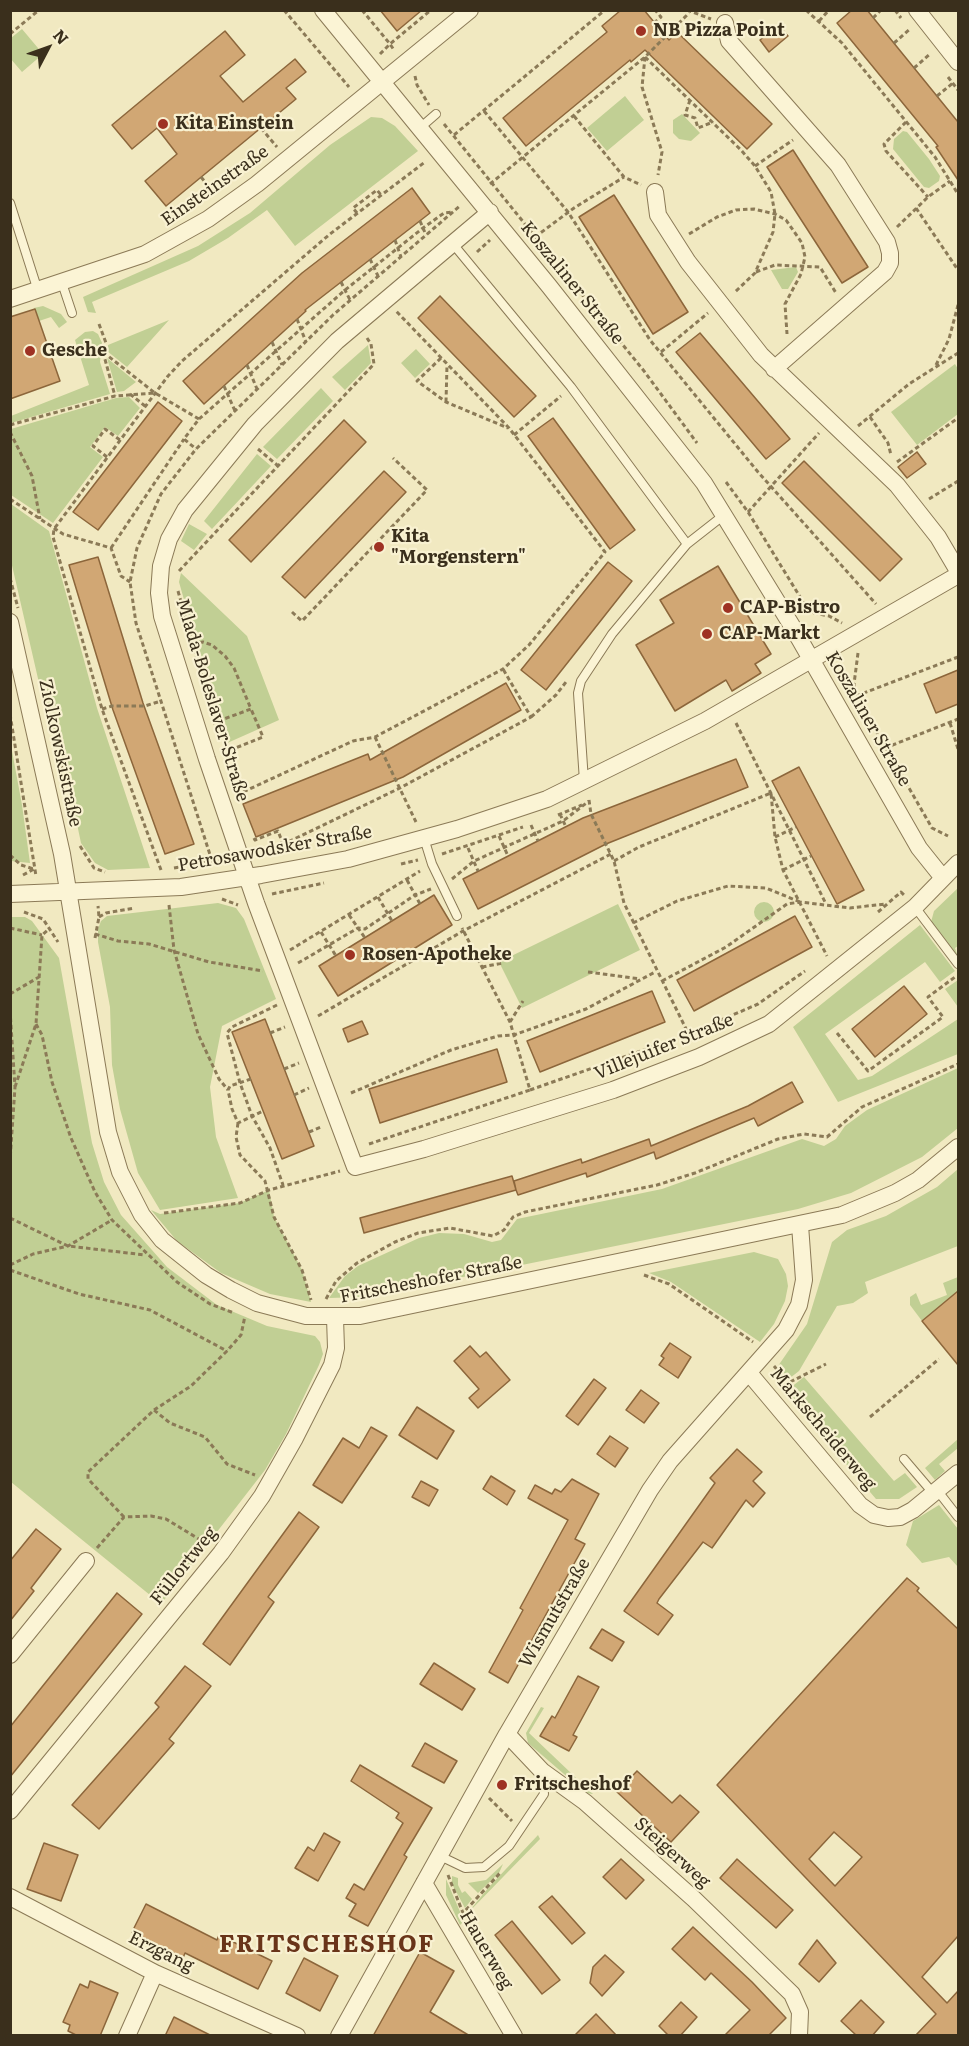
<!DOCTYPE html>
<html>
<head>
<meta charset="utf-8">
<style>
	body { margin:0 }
	#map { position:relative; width:969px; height:2046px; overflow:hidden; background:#f1e9c1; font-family:Literata,serif }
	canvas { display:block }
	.frame { position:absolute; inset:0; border:12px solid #3a2f1c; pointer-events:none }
	.north { position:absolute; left:18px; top:18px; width:60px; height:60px; -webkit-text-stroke:4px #f8f1d1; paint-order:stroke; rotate:49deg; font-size:16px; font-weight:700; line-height:24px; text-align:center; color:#3a2f1c }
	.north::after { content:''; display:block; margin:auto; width:21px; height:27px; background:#3a2f1c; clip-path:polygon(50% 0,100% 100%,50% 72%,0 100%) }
</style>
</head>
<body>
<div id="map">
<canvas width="969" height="2046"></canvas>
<div class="frame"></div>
<div class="north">N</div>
</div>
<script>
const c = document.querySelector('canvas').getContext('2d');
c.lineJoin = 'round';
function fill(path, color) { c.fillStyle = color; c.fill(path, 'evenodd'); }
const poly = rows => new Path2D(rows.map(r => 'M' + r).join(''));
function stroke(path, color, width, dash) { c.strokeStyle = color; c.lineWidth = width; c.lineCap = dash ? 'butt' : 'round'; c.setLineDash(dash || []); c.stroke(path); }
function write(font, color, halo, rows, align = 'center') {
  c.font = font + ' Literata,serif'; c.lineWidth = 4.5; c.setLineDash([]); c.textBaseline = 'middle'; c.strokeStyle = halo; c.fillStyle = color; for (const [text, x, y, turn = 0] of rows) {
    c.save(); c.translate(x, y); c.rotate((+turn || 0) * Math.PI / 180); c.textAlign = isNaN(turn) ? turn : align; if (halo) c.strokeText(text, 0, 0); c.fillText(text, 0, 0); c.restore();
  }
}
fill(poly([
	[22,29,43,54,22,72,10,58,11,38],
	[625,96,644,120,607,151,587,128],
	[682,114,700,133,691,141,679,139,673,133,673,120],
	[371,117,382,118,395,126,418,151,295,246,267,210,228,238,189,261,92,302,96,313,88,312,83,297,198,246,250,213,330,145],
	[903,131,907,132,929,159,940,176,939,181,929,188,924,187,893,149,894,139],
	[796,267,798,272,788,289,782,289,771,270],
	[43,306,61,314,67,322,59,328,51,317,39,321,34,308],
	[169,320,127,367,107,351,108,345],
	[93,331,98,334,102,343,100,362,110,394,11,423,11,416,89,385,75,340,85,332],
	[368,345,371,363,345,390,332,377],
	[416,349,430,364,415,378,401,363],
	[107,358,136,382,124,391,117,392],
	[955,364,958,369,958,414,917,445,891,412],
	[321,388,333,401,277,459,263,447],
	[129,397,140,408,118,436,105,427,90,447,103,457,53,523,11,495,11,429,116,398],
	[257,454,271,466,212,529,204,521],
	[11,504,49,531,97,708,150,868,108,870,95,863,81,843,64,762,42,696,11,561],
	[189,524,207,534,194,550,181,541],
	[181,573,247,636,279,720,225,744,179,582],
	[10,740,22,805,30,863,11,861],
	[958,888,958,946,955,948,958,957,931,922,934,911],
	'754 912a10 10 0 1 1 20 0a10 10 0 1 1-20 0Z',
	[218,903,236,908,244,919,276,999,222,1026,210,1087,216,1137,238,1198,160,1210,138,1173,120,1109,112,1065,110,1007,98,942,98,929,101,921,107,916],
	[618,904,640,950,522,1008,499,962],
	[10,917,25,917,32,921,59,958,92,1143,104,1182,121,1215,167,1267,217,1305,267,1326,315,1336,320,1342,323,1354,319,1365,286,1434,265,1470,161,1604,11,1482],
	[920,925,955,971,940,982,925,962,825,1034,858,1080,872,1076,958,1019,958,1054,838,1102,793,1027],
	[958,980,958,1007,945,989],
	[958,1068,958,1128,922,1157,851,1193,798,1209,364,1297,329,1298,345,1276,358,1266,419,1238,439,1233,464,1234,492,1242,501,1240,517,1219,662,1189,802,1139,824,1146,836,1139,845,1126,867,1110],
	[958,1169,958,1246,865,1282,868,1293,853,1303,837,1306,799,1371,790,1378,787,1377,778,1366,807,1324,832,1242,847,1230,886,1216,937,1187],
	[269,1190,274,1217,302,1270,311,1302,270,1294,221,1273,177,1241,151,1210,160,1214,240,1203],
	[754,1252,778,1259,786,1274,788,1286,785,1301,774,1324,760,1342,671,1282,649,1273],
	[958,1277,958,1291,922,1321,910,1305,910,1297,916,1293,921,1305,947,1295,943,1283],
	[777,1373,790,1388,804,1377,894,1481,905,1473,917,1487,899,1499,876,1499,782,1389,776,1379],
	[958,1439,958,1448,939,1464,945,1471,935,1480,925,1468],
	[939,1505,958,1529,958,1567,949,1557,922,1563,906,1545,913,1521],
	[541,1707,544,1708,529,1733,593,1794,586,1793,528,1743,526,1733],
	[538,1835,540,1839,466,1915,489,1887],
	[503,1864,499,1873,478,1893,468,1883,486,1880],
	[452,1876,458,1878,458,1885,462,1893,465,1891,472,1899,465,1908,452,1884],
	[446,1879,464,1921,460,1925,446,1895]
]), '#c1cf94');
const building = poly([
	[380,10,422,10,397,31,380,10],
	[621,10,644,10,669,40,677,32,772,124,747,149,645,50,631,62,630,60,526,146,503,118,607,32,602,26,621,10],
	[852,10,867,10,958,122,958,180,936,147,938,146,837,23,852,10],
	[778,25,788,36,769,52,760,40,778,25],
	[225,31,245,55,220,76,243,102,295,59,306,72,286,88,296,99,166,206,145,181,177,154,157,128,132,149,112,125,225,31],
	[793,150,868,267,842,283,767,167,793,150],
	[412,188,430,213,305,310,306,311,204,404,183,381,302,273,412,188],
	[614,195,688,312,653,334,579,217,614,195],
	[440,296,536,396,514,417,418,318,440,296],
	[35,309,60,381,10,399,10,317,35,309],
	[700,333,790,439,766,459,676,352,700,333],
	[158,402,182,421,98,530,73,512,158,402],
	[553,418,635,530,610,549,528,436,553,418],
	[344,420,366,442,251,562,229,540,344,420],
	[917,452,926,464,907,478,898,467,917,452],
	[804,461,902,559,880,581,782,483,804,461],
	[384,471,406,492,305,598,282,577,384,471],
	[98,557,143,703,194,844,165,854,113,710,69,565,98,557],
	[608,562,632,581,546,690,521,670,608,562],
	[718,566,771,654,755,664,761,673,732,691,726,680,675,711,636,645,674,623,660,600,718,566],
	[958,670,958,704,936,713,924,684,958,670],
	[506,683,521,710,403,777,256,837,243,804,368,754,370,760,506,683],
	[736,759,748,787,606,844,478,909,463,879,583,818,736,759],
	[799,767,864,890,837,904,772,781,799,767],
	[434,895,452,925,338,996,319,966,434,895],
	[795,916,812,947,694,1011,677,980,795,916],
	[904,986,927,1014,875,1057,852,1029,904,986],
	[652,991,665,1022,540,1072,527,1041,652,991],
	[265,1019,314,1146,282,1159,232,1032,265,1019],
	[362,1021,368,1034,348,1042,343,1029,362,1021],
	[497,1049,507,1082,380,1123,369,1089,497,1049],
	[792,1082,803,1102,758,1126,754,1118,656,1159,654,1152,587,1177,586,1173,518,1195,516,1190,364,1233,360,1218,512,1176,516,1190,514,1181,581,1159,582,1163,649,1139,651,1146,748,1106,792,1082],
	[958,1291,958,1365,922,1321,958,1291],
	[670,1343,691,1357,678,1378,659,1365,664,1358,661,1356,670,1343],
	[470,1346,480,1357,486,1352,510,1380,478,1408,469,1398,479,1389,454,1361,470,1346],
	[594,1379,606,1388,578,1425,566,1416,594,1379],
	[641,1390,659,1403,644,1423,626,1410,641,1390],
	[417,1407,454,1431,437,1459,399,1435,417,1407],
	[371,1427,387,1436,342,1503,313,1485,343,1438,359,1448,371,1427],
	[610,1436,628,1448,615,1467,597,1454,610,1436],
	[737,1449,762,1472,753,1481,765,1493,753,1507,746,1500,712,1548,703,1542,659,1599,657,1603,673,1615,658,1635,624,1611,715,1483,710,1478,737,1449],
	[491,1476,515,1491,507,1505,483,1489,491,1476],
	[572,1479,599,1494,575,1539,585,1544,508,1683,489,1672,523,1610,520,1608,568,1520,528,1498,535,1485,552,1494,555,1489,561,1492,572,1479],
	[421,1481,438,1490,429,1506,412,1497,421,1481],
	[299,1512,319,1527,268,1597,274,1602,230,1665,203,1644,299,1512],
	[36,1529,61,1549,31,1588,34,1591,10,1621,10,1561,36,1529],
	[907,1578,919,1588,917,1591,958,1629,958,1936,922,1977,947,2003,958,1991,958,2036,915,2036,936,2014,717,1785,907,1578],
	[834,1832,862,1857,835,1886,809,1859,834,1832],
	[117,1593,142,1614,10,1777,10,1727,117,1593],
	[602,1629,624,1642,612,1661,590,1648,602,1629],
	[434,1663,475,1689,462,1710,420,1684,434,1663],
	[185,1666,211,1686,169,1739,174,1743,99,1829,72,1805,159,1707,155,1703,185,1666],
	[578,1676,599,1687,573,1735,577,1737,569,1751,540,1736,552,1716,555,1718,578,1676],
	[425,1743,457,1761,444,1783,412,1766,425,1743],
	[360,1765,432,1808,404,1855,407,1857,368,1926,349,1916,356,1904,346,1898,354,1884,364,1890,403,1823,396,1818,399,1813,351,1781,360,1765],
	[637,1771,672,1803,680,1795,699,1812,671,1842,617,1792,637,1771],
	[324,1833,340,1842,318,1881,295,1868,308,1847,314,1851,324,1833],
	[44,1843,78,1855,61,1901,27,1889,44,1843],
	[621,1859,644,1880,626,1899,603,1877,621,1859],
	[737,1859,793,1910,776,1928,720,1878,737,1859],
	[552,1896,585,1933,572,1944,539,1907,552,1896],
	[146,1904,217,1940,219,1935,272,1961,258,1989,185,1953,183,1958,132,1932,146,1904],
	[512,1921,560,1980,542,1994,495,1935,512,1921],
	[693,1927,752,1982,786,2018,768,2036,724,2036,750,2010,711,1973,705,1980,672,1949,693,1927],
	[817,1940,836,1963,819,1982,799,1964,817,1940],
	[420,1952,454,1971,430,2012,470,2036,373,2036,420,1952],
	[605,1955,624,1972,602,1996,590,1983,593,1967,605,1955],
	[304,1958,338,1976,320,2011,286,1993,304,1958],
	[90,1981,118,1993,100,2036,78,2036,68,2031,70,2025,63,2022,80,1984,88,1988,90,1981],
	[861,2000,884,2022,872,2036,857,2036,841,2021,861,2000],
	[681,2002,697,2017,680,2036,669,2036,659,2026,681,2002],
	[596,2014,617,2036,574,2036,596,2014],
	[174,2017,212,2036,165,2036,174,2017]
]);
fill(building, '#d1a774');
stroke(building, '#8c663b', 1.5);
const lane = poly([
	[421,127,436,114],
	[10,203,38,291],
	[453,244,571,387,687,544],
	[62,283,72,313],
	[584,781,578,693,581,681,612,634,687,544,724,515],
	[424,838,432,864,457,916],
	[915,907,958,964],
	[904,1459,933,1493],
	[937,1490,958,1517],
	[440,1856,465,1868,484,1867,509,1846,544,1794,542,1772]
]);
const street = poly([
	[323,10,549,286,704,483,792,626,919,848,943,878],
	[917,10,958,62],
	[725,23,729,41,838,165,887,242,890,253,890,263,885,272,774,369],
	[655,192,658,215,688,262,761,355,897,485,938,537,958,571],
	[490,212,337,341,255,424,185,510,169,539,161,566,159,593,162,616,207,759,256,903,355,1167,424,1149,613,1090,699,1057,769,1024,915,907,958,863],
	[10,299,145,254,208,219,257,184,470,10],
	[10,622,62,854,108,1132,120,1172,142,1215,162,1240,206,1275,231,1290,257,1303,306,1316,360,1316,842,1215,895,1193,918,1180,958,1147],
	[10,894,181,887,261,875,348,859,457,829,547,799,705,721,958,575],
	[749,1373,860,1505,874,1515,888,1518,900,1517,913,1510,958,1473],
	[10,1655,86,1561],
	[507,1734,542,1771,585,1802,694,1899,792,1994,800,2012,799,2036],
	[10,1811,221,1553,262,1496,295,1438,332,1365,336,1348,335,1318],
	[424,1883,514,2036],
	[10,1897,155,1973,297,2036],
	[127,2036,155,1973],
	[339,2036,507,1734,650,1490,670,1461,786,1330,799,1305,804,1280,800,1225]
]);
stroke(lane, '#8b7a57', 10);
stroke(street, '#8b7a57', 18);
stroke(poly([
	[284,10,349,87],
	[362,10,390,44,431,10],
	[687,10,711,19],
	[806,10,842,43,935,157,958,194],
	[895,10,901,18],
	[873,18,881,10],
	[819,21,829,10],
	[654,23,661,17,655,10],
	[10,34,39,10],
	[894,43,910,29],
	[380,54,390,44,394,50],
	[645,57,741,150,755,166,771,192,775,214,773,232,755,273,735,292],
	[645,57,642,87,662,152,658,175],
	[914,68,930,54],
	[415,76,417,85,429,105],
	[948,77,958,90],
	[937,96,953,83],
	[690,100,685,115,695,118,698,128,713,122],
	[484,111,568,212,650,340,758,472,876,604],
	[574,116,624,177,641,185],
	[906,122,884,144,886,151,928,197],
	[444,124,644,371,697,443],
	[261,128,277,147],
	[454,135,605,10],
	[755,166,793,140],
	[201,177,215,194],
	[490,184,645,57,689,13],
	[916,208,958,270],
	[357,213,353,208,377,190,381,195],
	[420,221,426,235],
	[897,227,928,197,950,181],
	[689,234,717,217,736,210,754,209,775,214,786,220,802,243,805,257,801,274,785,304,787,334],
	[535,237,574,208,624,177],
	[395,240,401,257],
	[477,252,490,240],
	[370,259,378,276],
	[756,272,775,265,820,267,836,293],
	[341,282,350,300],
	[297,319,306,342],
	[99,324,106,343,103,352,155,393,199,419,184,439,196,449],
	[272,342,282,365],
	[103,352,115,396],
	[661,352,708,313],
	[441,358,417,381,446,402,508,428],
	[247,365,257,389],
	[936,365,949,339,958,305],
	[224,386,235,411],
	[130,394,145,406],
	[446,402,447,365],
	[870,417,888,443,891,455],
	[199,419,345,290,423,228,444,213,452,212],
	[10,425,115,396,154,393],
	[858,426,909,384,958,353],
	[10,432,32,476,40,519],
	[514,435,561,396],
	[258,449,277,465],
	[107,457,93,446,105,429,120,440],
	[897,462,958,418],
	[726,482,748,512,805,605,814,613,829,616,842,623],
	[10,499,63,534,111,548,121,576,130,582],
	[929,499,958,481],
	[748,512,819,433],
	[111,548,184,439],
	[179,571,374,364,371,344,367,338],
	[10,578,18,608],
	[178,591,207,695],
	[292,612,302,621,427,490,393,458],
	[192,644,203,642,212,645,225,656,234,668,251,709,213,723],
	[858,653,854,684,856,696,932,828,948,836],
	[856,696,958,657],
	[102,709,112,706,145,706,161,701],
	[10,714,36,876],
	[531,717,556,695,566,682],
	[736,723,826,904],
	[950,723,958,749],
	[375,737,416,822],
	[885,748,958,719],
	[58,750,66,784],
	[223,753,263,737,251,709],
	[236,791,243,792,353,741,375,737,503,669,529,645,605,552,509,428,396,311],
	[589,800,591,814,614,861,624,903,692,1041],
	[560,814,566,827],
	[558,815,582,805],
	[531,825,538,841],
	[499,836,508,856],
	[775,837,796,827],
	[254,838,255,840,278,831,283,844],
	[80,846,94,868,105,872],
	[468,848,478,871],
	[442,854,523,827],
	[10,855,21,865,34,869],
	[271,855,284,844,400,788,531,717,503,669],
	[212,861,136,623,130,582,137,548,161,494,196,449,333,315,461,205],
	[614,861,639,847,771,793,775,837,783,870,827,956],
	[401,864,418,860],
	[174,868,224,859],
	[161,870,102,709,53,537,54,529,168,376,182,361,330,234,425,162],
	[783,870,811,856],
	[23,875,34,869],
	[452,879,474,861,563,821,589,801],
	[407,880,420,904],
	[272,894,324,883],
	[378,897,392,921],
	[222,899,238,905],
	[169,905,174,950,198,1034,219,1079,228,1090],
	[24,912,43,919,58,942],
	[878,912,901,892,904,895],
	[349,915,365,938],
	[99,917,106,913,135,908],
	[633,923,677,901,728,886,766,888,800,902],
	[10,928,42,935],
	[321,932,336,956],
	[95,934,118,941,149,944,209,962,263,971],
	[95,938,99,917,98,906],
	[290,950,420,871],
	[298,963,358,928,365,929,415,895,431,889],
	[482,967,503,963],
	[588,972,640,979],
	[662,981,726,947,787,904,800,902,850,908,885,904],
	[10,994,39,977],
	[277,1005,232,1027,227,1033,240,1083,252,1116,270,1148,283,1185],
	[10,1010,15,1087,10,1161],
	[318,1016,463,931,611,854],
	[510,1022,523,1001],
	[36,1024,42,1035,52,1082,71,1138,95,1192,112,1220,177,1282,210,1304,234,1313],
	[270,1033,285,1027],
	[837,1033,868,1071,943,1017,928,997,955,977],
	[284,1069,299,1063],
	[251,1079,230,1086,228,1090,232,1109,238,1123,263,1111],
	[15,1087,36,1024,42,935,50,928],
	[530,1090,689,1034,758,1004,805,971],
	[351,1093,451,1050,498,1036,514,1035,586,1009,655,972],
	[294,1095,309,1088],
	[238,1123,236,1137,240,1155,265,1181,274,1217,302,1270,311,1300],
	[309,1132,321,1127],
	[369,1144,530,1090,510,1022,462,928],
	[164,1213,240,1203,269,1190,340,1171],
	[10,1218,68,1246,145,1255],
	[10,1265,33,1254,68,1246,112,1220],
	[10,1270,79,1294,150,1310,227,1351],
	[644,1275,669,1284,753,1342],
	[326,1299,336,1281,357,1263,395,1242,418,1233,450,1228,493,1236,504,1230,513,1217,525,1212,657,1185,695,1173,778,1139,804,1134,827,1137,862,1107,958,1064],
	[774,1366,786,1380,792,1381,826,1364],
	[154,1410,191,1386,227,1351,241,1335,245,1316],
	[870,1417,939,1359],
	[124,1517,88,1479,88,1472,154,1410,170,1423,205,1437,227,1464,255,1475],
	[97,1548,124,1517,151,1516,166,1519,207,1544],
	[489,1798,512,1821],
	[448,1875,463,1913,500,1873]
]), '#8b7a57', 3, [4.5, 3]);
stroke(lane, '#fbf4d5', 8);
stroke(street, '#fbf4d5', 16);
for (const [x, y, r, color] of [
	[641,31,6,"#9e3223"],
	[163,124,6,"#9e3223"],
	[30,351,6,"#9e3223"],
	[379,547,6,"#9e3223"],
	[728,608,6,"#9e3223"],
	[707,634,6,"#9e3223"],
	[350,955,6,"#9e3223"],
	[502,1785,6,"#9e3223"]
]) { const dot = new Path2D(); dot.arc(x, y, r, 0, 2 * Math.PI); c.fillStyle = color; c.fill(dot); stroke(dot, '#f8f1d1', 2); }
write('bold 18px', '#3a2f1c', '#f8f1d1', [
	["NB Pizza Point",653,31],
	["Kita Einstein",175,124],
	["Gesche",42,351],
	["Kita",391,537],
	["\"Morgenstern\"",391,558],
	["CAP-Bistro",740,608],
	["CAP-Markt",719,634],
	["Rosen-Apotheke",362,955],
	["Fritscheshof",514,1785]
], 'left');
write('18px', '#3a2f1c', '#f8f1d1', [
	["Einsteinstraße",215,186,-35],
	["Koszaliner Straße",572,283,51],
	["Mlada-Boleslaver-Straße",212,700,73],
	["Koszaliner Straße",868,719,60],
	["Ziolkowskistraße",60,753,78],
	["Petrosawodsker Straße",275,849,-10],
	["Villejuifer Straße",664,1047,-22],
	["Fritscheshofer Straße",431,1280,-11],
	["Markscheiderweg",823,1429,50],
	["Füllortweg",184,1566,-51],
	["Wismutstraße",555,1613,-60],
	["Steigerweg",672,1853,42],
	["Hauerweg",486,1950,60],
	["Erzgang",161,1952,26]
]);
c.letterSpacing = '1.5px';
write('bold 24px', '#693419', '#f8f1d1', [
	["FRITSCHESHOF",327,1945]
]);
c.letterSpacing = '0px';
</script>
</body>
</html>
